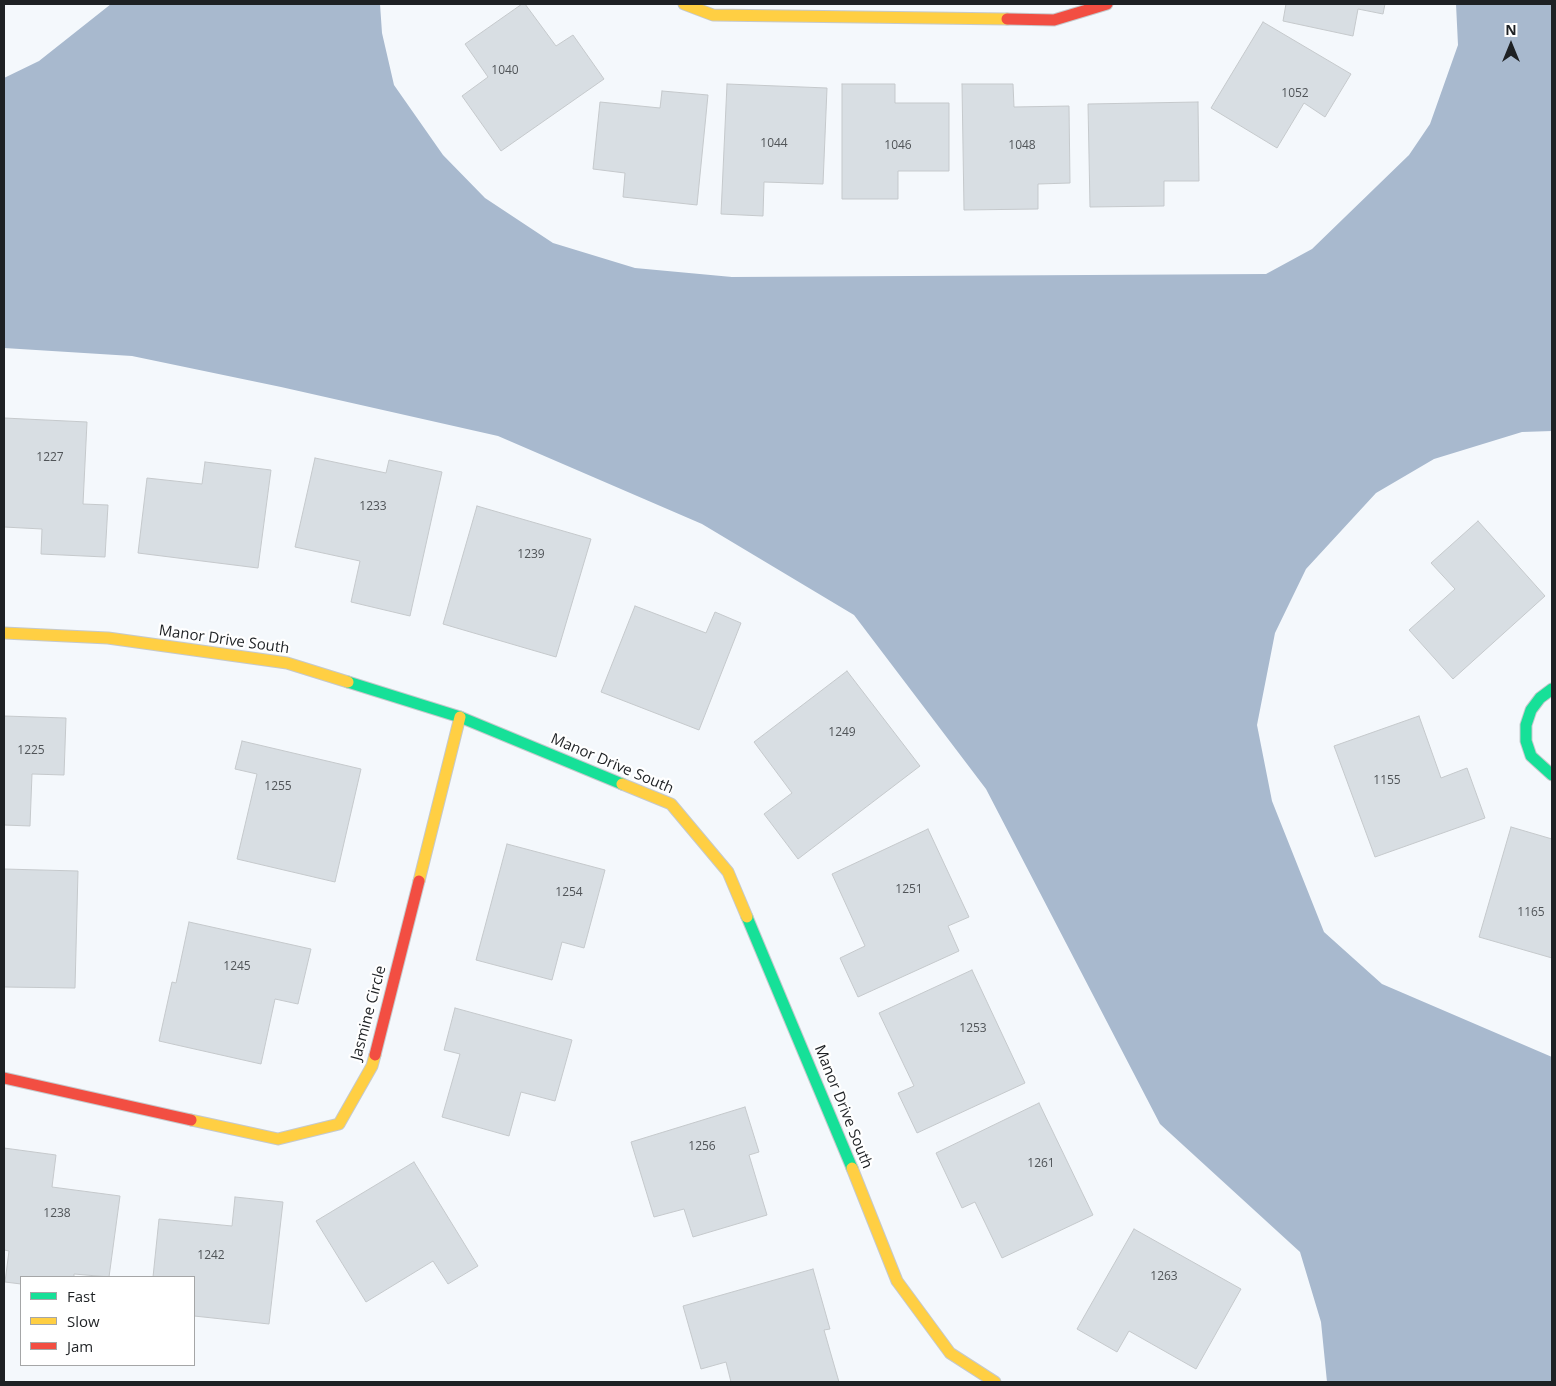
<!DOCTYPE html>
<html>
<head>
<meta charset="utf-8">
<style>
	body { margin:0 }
	#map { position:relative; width:1556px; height:1386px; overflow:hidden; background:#f4f8fc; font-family:"Open Sans",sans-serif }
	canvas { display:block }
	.frame { position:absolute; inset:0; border:5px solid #1e2124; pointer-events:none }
	.legend { position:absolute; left:20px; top:1276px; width:175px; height:90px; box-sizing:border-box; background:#fff; border:1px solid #a5a6a7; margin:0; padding:6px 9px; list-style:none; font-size:15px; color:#1e2124 }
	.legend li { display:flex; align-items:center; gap:10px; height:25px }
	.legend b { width:25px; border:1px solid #a5a6a7 }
	.north { position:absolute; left:1486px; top:20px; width:50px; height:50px; -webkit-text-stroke:4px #fff; paint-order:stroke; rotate:0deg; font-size:14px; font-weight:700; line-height:20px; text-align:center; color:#1e2124 }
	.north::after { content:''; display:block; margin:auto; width:18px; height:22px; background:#1e2124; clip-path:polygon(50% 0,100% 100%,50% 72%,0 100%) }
</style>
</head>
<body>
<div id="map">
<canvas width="1556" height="1386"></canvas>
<div class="frame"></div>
<ul class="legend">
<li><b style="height:6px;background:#16e098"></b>Fast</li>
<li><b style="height:6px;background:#ffcf43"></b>Slow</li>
<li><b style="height:6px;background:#f24e42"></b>Jam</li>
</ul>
<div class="north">N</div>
</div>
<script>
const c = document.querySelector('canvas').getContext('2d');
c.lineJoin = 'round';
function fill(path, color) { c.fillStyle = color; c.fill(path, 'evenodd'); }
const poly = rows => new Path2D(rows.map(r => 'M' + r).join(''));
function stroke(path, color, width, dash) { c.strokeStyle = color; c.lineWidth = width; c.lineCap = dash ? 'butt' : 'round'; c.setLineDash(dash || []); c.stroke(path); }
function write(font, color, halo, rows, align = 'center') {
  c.font = font + ' "Open Sans",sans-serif'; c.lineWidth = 4.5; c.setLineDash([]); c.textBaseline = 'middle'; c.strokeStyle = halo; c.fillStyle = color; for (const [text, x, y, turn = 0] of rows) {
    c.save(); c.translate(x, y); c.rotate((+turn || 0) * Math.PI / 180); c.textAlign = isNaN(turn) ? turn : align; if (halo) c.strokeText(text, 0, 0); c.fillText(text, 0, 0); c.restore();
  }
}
fill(poly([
	[111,4,380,4,382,33,394,85,443,155,485,198,553,243,635,268,732,277,1266,274,1312,249,1409,155,1430,124,1458,45,1456,4,1552,4,1552,431,1522,432,1434,459,1376,493,1306,569,1275,633,1257,725,1272,801,1324,932,1382,984,1552,1057,1552,1382,1327,1382,1321,1322,1300,1252,1160,1124,986,789,854,615,702,524,498,436,281,387,132,356,4,348,4,78,39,61]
]), '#a8b9ce');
const building = poly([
	[522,4,525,4,556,46,573,35,604,79,501,151,462,96,488,77,465,44,522,4],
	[1286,4,1385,4,1383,14,1358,9,1353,36,1283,21,1286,4],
	[1263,22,1351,74,1325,117,1304,103,1277,148,1211,108,1263,22],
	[727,84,827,88,823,184,764,182,763,216,721,214,727,84],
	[842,84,895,84,895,103,949,103,949,171,898,171,898,199,842,199,842,84],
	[962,84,1013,84,1014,107,1069,106,1070,183,1038,184,1038,209,964,210,962,84],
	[662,91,708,95,697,205,623,197,625,173,593,169,600,102,660,108,662,91],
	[1198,102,1199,181,1164,181,1164,206,1090,207,1088,104,1198,102],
	[4,418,87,422,83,504,108,505,105,557,41,554,42,529,4,527,4,418],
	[315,458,386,473,389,460,442,472,410,616,351,602,360,561,295,547,315,458],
	[205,462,271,470,258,568,138,553,147,478,202,484,205,462],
	[477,506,591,539,556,657,443,624,477,506],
	[1478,521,1545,596,1453,679,1409,630,1455,589,1431,563,1478,521],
	[635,606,706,633,715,612,741,623,699,730,601,692,635,606],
	[847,671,920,766,798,859,764,814,792,793,754,742,847,671],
	[4,716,66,718,64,775,32,774,30,826,4,825,4,716],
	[1419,716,1441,778,1467,768,1485,818,1375,857,1334,746,1419,716],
	[242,741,361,769,335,882,237,859,257,774,235,769,242,741],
	[1511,827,1552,839,1552,958,1479,937,1511,827],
	[928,829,969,917,948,926,959,951,858,997,840,958,865,946,832,874,928,829],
	[507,844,605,870,584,948,562,942,552,980,476,960,507,844],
	[4,869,78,871,75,988,4,987,4,869],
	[189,922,311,949,298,1004,275,999,261,1064,159,1041,172,982,176,983,189,922],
	[972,970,1025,1083,917,1133,898,1093,914,1086,879,1013,972,970],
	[455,1008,572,1040,555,1101,521,1092,509,1136,442,1117,460,1054,444,1050,455,1008],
	[1039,1103,1093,1215,1002,1258,975,1202,962,1208,936,1153,1039,1103],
	[745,1107,759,1152,749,1155,767,1215,693,1237,684,1209,654,1217,631,1142,745,1107],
	[4,1148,56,1155,52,1187,120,1196,109,1277,74,1274,74,1277,21,1277,21,1284,5,1282,9,1251,4,1250,4,1148],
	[414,1162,478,1266,448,1284,433,1261,366,1302,316,1221,414,1162],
	[235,1197,283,1202,269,1324,194,1316,194,1277,153,1277,159,1219,232,1226,235,1197],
	[1134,1229,1241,1289,1196,1369,1129,1331,1117,1352,1077,1329,1134,1229],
	[813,1269,830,1329,824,1330,839,1382,731,1382,726,1362,701,1369,683,1306,813,1269]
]);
fill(building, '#d8dee3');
stroke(building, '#c5c9cc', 1);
const fast = poly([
	[348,682,460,717,622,784],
	[1552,689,1540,698,1531,710,1526,725,1526,741,1531,756,1552,775],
	[747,917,852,1168]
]);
const slow = poly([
	[684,4,713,15,1007,19],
	[4,633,108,638,287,663,348,682],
	[622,784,671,804,728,872,747,917],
	[419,881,460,717],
	[191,1120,278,1139,339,1124,372,1066,375,1055],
	[852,1168,897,1281,950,1353,995,1382]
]);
const jam = poly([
	[1007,19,1054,20,1107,4],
	[375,1055,419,881],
	[4,1078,191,1120]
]);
stroke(fast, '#c5c9cc', 13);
stroke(slow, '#c5c9cc', 13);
stroke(jam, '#c5c9cc', 13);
stroke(fast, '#16e098', 11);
stroke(slow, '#ffcf43', 11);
stroke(jam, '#f24e42', 11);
write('12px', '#505458', null, [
	["1040",505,71],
	["1052",1295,94],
	["1044",774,144],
	["1046",898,146],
	["1048",1022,146],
	["1227",50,458],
	["1233",373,507],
	["1239",531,555],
	["1249",842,733],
	["1225",31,751],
	["1155",1387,781],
	["1255",278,787],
	["1251",909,890],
	["1254",569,893],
	["1165",1531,913],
	["1245",237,967],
	["1253",973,1029],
	["1256",702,1147],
	["1261",1041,1164],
	["1238",57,1214],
	["1242",211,1256],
	["1263",1164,1277]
]);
write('15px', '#1e2124', '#fff', [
	["Manor Drive South",224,640,8],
	["Manor Drive South",612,764,23],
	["Jasmine Circle",369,1013,-75],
	["Manor Drive South",843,1107,68]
]);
</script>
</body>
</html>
